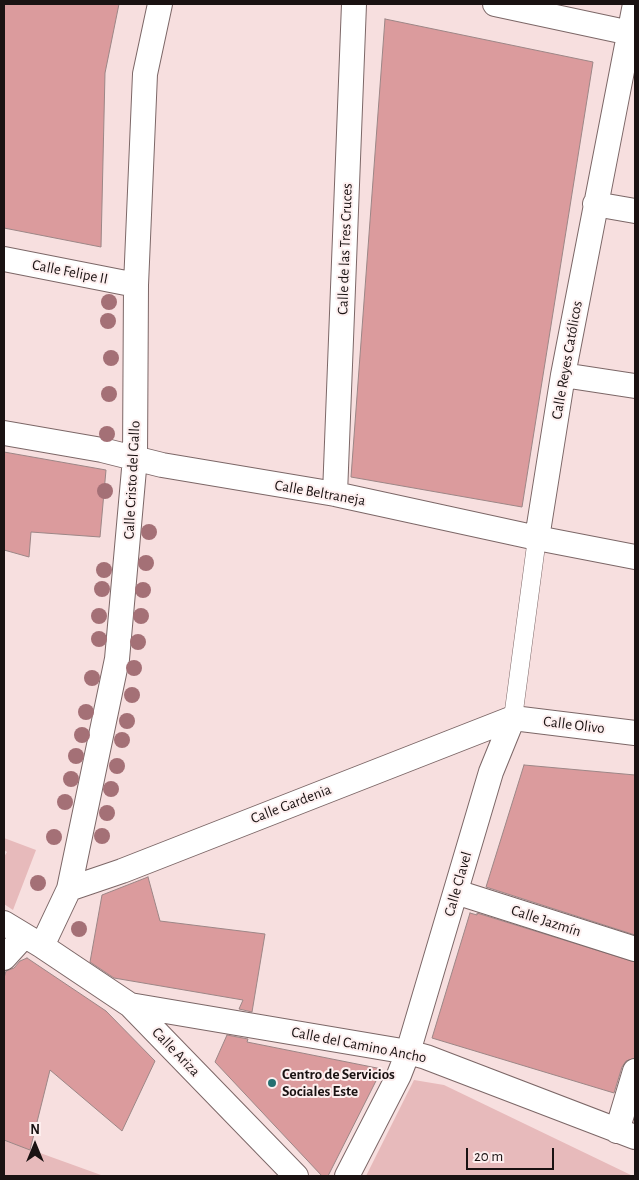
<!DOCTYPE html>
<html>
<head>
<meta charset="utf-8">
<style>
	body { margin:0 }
	#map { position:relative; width:639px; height:1180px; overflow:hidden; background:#f7dfdf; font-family:"Alegreya Sans",sans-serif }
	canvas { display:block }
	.frame { position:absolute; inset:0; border:5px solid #1a1212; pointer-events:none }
	.north { position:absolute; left:10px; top:1120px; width:50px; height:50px; -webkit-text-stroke:4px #fdefef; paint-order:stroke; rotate:0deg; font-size:14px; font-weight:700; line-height:20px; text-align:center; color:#1a1212 }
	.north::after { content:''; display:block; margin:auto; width:18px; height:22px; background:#1a1212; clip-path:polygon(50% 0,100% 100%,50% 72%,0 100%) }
	.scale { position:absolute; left:466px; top:1148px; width:88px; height:22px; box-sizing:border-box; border:2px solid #1a1212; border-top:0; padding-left:6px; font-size:15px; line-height:18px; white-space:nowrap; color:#1a1212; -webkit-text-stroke:4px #fdefef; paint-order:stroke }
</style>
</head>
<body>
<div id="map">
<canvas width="639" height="1180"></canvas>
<div class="frame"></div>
<div class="north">N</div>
<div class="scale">20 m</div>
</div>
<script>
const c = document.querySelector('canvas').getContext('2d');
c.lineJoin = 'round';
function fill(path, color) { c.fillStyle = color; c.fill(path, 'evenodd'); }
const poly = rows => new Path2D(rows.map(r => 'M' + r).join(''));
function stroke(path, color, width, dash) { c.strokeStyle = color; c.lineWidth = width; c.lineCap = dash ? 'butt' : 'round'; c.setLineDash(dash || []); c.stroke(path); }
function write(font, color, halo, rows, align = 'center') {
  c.font = font + ' "Alegreya Sans",sans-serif'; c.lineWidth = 4; c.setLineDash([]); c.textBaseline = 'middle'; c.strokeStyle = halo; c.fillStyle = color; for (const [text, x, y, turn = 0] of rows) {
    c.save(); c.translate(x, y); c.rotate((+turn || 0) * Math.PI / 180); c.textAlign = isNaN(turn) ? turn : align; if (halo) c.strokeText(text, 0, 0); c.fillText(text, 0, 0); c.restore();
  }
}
fill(poly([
	[4,838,36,850,13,910,4,904,4,857,7,852,4,850],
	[414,1080,444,1085,633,1176,366,1176],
	[4,1140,101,1175,4,1176]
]), '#e7babb');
const building = poly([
	[4,4,119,4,105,73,101,247,4,228,4,4],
	[385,19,593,62,522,507,351,477,385,19],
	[4,452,106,470,100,537,31,532,29,557,4,550,4,452],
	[524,765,635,775,635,935,486,887,524,765],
	[148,877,160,921,265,934,252,1012,239,1009,243,1000,114,978,90,962,102,895,148,877],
	[470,913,477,915,477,913,635,962,635,1058,626,1061,622,1067,614,1093,432,1038,470,913],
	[27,958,106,1011,155,1061,122,1131,50,1070,30,1150,4,1140,4,978,6,971,14,968,20,961,27,958],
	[227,1035,248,1039,247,1042,382,1069,328,1176,322,1176,215,1062,227,1035]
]);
fill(building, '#db9b9d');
stroke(building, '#9c8686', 1);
const pedestrian = poly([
	[513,718,537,538]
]);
const minor = poly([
	[495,4,635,34],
	[595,204,635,211],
	[4,259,136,285],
	[563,375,635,386],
	[4,433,102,450,162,465,335,494,537,538,635,557],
	[335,494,354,4],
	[537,538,563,375,635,4],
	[69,889,122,871,513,718,635,733],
	[456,892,635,949],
	[4,923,42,946,130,1005,296,1176],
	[42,946,69,889,117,659,135,458,136,285,145,74,160,4],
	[4,958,24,936],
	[130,1005,408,1052,426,1057,635,1137],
	[617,1131,635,1071],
	[347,1176,399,1075,408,1052,491,772,513,718]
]);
stroke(pedestrian, '#7c6767', 19);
stroke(minor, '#7c6767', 26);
stroke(pedestrian, '#fff', 18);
stroke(minor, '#fff', 24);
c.fillStyle = '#a47076';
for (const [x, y] of [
	[109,302],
	[108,321],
	[111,358],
	[109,394],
	[107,434],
	[105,491],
	[149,532],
	[146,563],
	[104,570],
	[102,589],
	[143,590],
	[99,616],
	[141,616],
	[99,639],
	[138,642],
	[134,668],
	[92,678],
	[132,695],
	[86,712],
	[127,721],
	[82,735],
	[122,740],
	[76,756],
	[117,766],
	[71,779],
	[111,789],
	[65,802],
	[107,813],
	[102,836],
	[54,837],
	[38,883],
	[79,929]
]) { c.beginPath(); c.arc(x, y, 8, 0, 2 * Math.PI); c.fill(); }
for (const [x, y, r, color] of [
	[272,1083,5,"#257071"]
]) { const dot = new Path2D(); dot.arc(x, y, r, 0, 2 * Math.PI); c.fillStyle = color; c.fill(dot); stroke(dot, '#fdefef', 2); }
write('15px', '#1a1212', '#fdefef', [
	["Calle de las Tres Cruces",345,249,-88],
	["Calle Felipe II",70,272,11],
	["Calle Reyes Católicos",567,360,-80],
	["Calle Cristo del Gallo",132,480,-87],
	["Calle Beltraneja",320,493,10],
	["Calle Olivo",574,725,7],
	["Calle Gardenia",291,804,-21],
	["Calle Clavel",458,884,-74],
	["Calle Jazmín",546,921,18],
	["Calle del Camino Ancho",359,1045,11],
	["Calle Ariza",176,1052,46]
]);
write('bold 15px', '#1a1212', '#fdefef', [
	["Centro de Servicios",282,1074],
	["Sociales Este",282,1091]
], 'left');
</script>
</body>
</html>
